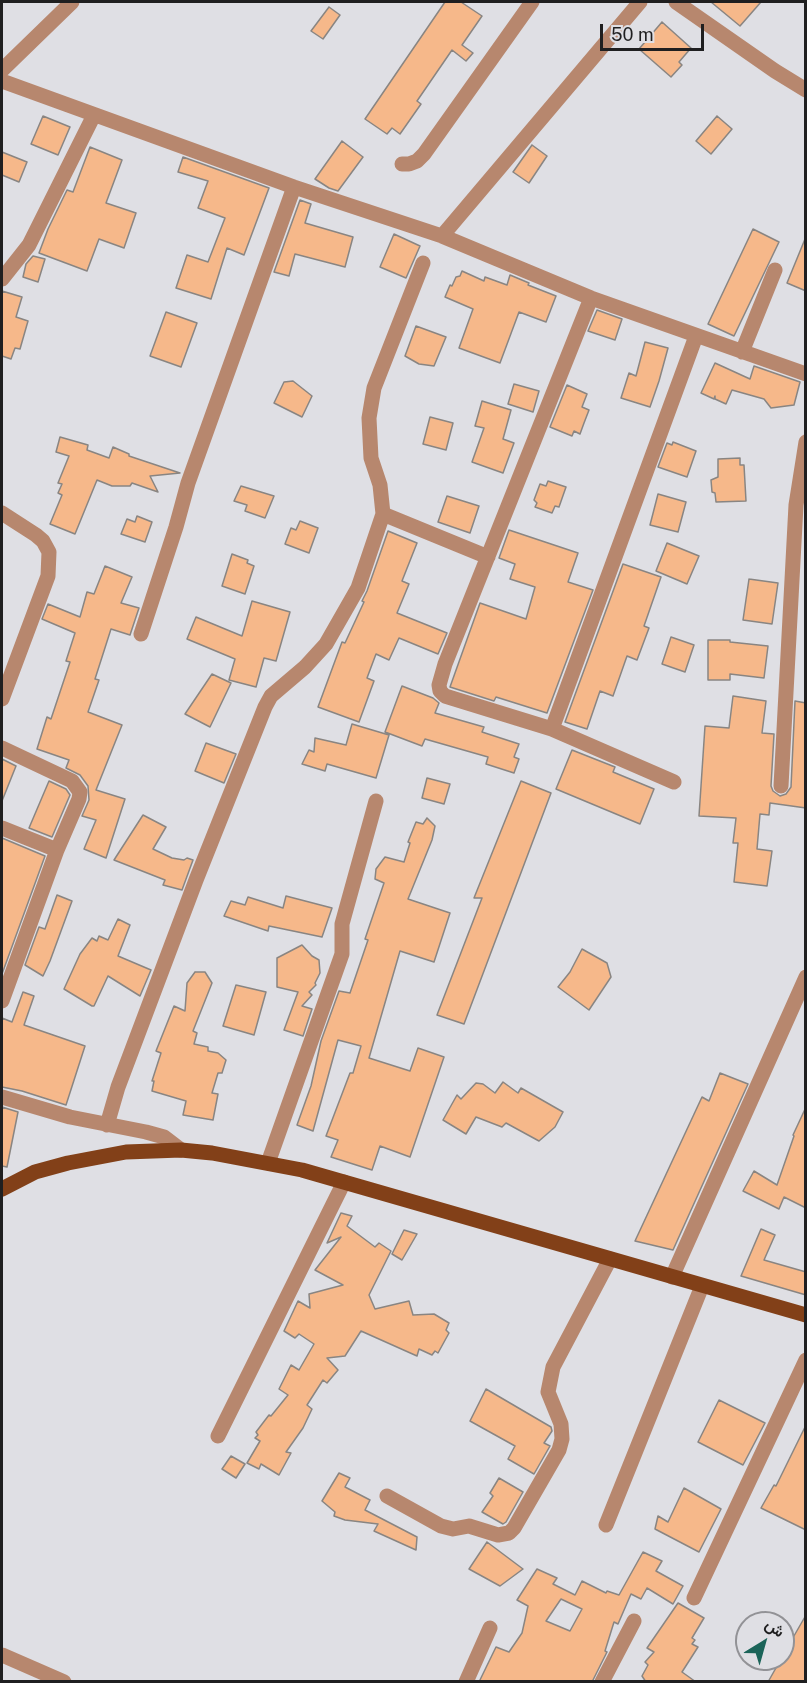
<!DOCTYPE html>
<html>
<head>
<meta charset="utf-8">
<style>
	body { margin:0 }
	#map { position:relative; width:807px; height:1683px; overflow:hidden; background:#dfdfe4; font-family:"Public Sans",Vazirmatn,sans-serif }
	canvas { display:block }
	.frame { position:absolute; inset:0; border:3px solid #1f1f20; pointer-events:none }
	.north { position:absolute; left:735px; top:1611px; width:60px; height:60px; box-sizing:border-box; background:#dfdfe4; border:2px solid #929296; border-radius:50%; rotate:37deg; font-size:16px; font-weight:700; line-height:24px; text-align:center; color:#1f1f20 }
	.north::after { content:''; display:block; margin:auto; width:21px; height:27px; background:#1b6459; clip-path:polygon(50% 0,100% 100%,50% 72%,0 100%) }
	.scale { position:absolute; left:600px; top:24px; width:104px; height:27px; box-sizing:border-box; border:3px solid #1f1f20; border-top:0; padding-left:8px; font-size:18px; line-height:21px; white-space:nowrap; color:#1f1f20; -webkit-text-stroke:4px #dfdfe4; paint-order:stroke }
</style>
</head>
<body>
<div id="map">
<canvas width="807" height="1683"></canvas>
<div class="frame"></div>
<div class="north">ش</div>
<div class="scale">50 m</div>
</div>
<script>
const c = document.querySelector('canvas').getContext('2d');
c.lineJoin = 'round';
function fill(path, color) { c.fillStyle = color; c.fill(path, 'evenodd'); }
const poly = rows => new Path2D(rows.map(r => 'M' + r).join(''));
function stroke(path, color, width, dash) { c.strokeStyle = color; c.lineWidth = width; c.lineCap = dash ? 'butt' : 'round'; c.setLineDash(dash || []); c.stroke(path); }
const building = poly([
	[445,2,461,2,482,16,462,45,473,53,466,61,452,50,417,101,421,104,400,134,392,128,387,134,365,119,445,2],
	[711,2,761,2,740,26,711,2],
	[329,7,340,15,323,39,311,31,329,7],
	[662,22,691,48,679,62,682,65,671,77,639,49,662,22],
	[43,116,70,127,58,155,31,144,43,116],
	[717,116,732,129,711,154,696,141,717,116],
	[342,141,363,157,338,191,329,188,315,179,342,141],
	[532,145,547,156,529,183,513,172,532,145],
	[90,147,122,160,106,203,136,213,124,248,99,239,87,271,39,253,48,229,67,190,73,192,90,147],
	[2,152,27,162,19,182,2,175,2,152],
	[183,157,269,188,244,255,227,248,211,299,176,288,187,255,208,262,225,218,198,208,208,181,178,172,183,157],
	[300,200,311,204,305,223,353,237,345,267,295,254,289,276,274,272,300,200],
	[753,229,779,242,734,336,708,324,753,229],
	[394,234,420,246,406,278,380,267,394,234],
	[805,239,806,239,806,291,787,283,805,239],
	[33,256,45,259,38,282,23,277,26,264,33,256],
	[462,271,484,281,485,277,507,285,510,275,529,283,528,285,556,296,546,322,519,312,500,363,459,348,473,309,445,297,450,285,452,286,456,277,460,276,462,271],
	[2,291,22,297,16,317,28,321,20,349,15,348,11,359,2,356,2,291],
	[597,310,622,319,615,340,588,331,597,310],
	[166,312,197,323,181,367,150,356,166,312],
	[416,326,446,337,434,366,419,364,405,356,416,326],
	[645,342,668,348,659,381,650,407,621,398,629,373,636,376,645,342],
	[715,363,750,379,754,366,800,382,794,405,771,408,764,399,732,390,726,404,715,399,715,396,714,399,701,393,715,363],
	[293,381,312,396,302,417,274,403,284,382,293,381],
	[514,384,539,391,533,412,508,404,514,384],
	[567,385,587,394,582,407,589,410,584,423,580,434,574,431,572,436,550,427,567,385],
	[482,401,511,410,503,439,514,443,503,473,472,462,484,428,475,426,482,401],
	[430,417,453,423,446,450,423,444,430,417],
	[60,437,88,445,87,450,109,458,113,447,129,454,129,456,180,473,150,476,158,492,132,483,130,486,112,486,97,480,75,534,50,524,62,495,58,493,62,484,58,483,69,456,56,452,60,437],
	[673,442,696,451,687,477,658,467,667,443,672,445,673,442],
	[740,458,740,465,744,465,746,501,716,502,715,493,712,492,711,480,718,477,718,459,740,458],
	[548,481,566,487,559,507,555,506,552,513,535,507,537,503,534,500,540,484,546,486,548,481],
	[241,486,274,496,265,518,245,511,247,505,234,501,241,486],
	[658,494,686,502,678,532,650,525,658,494],
	[447,496,479,506,470,533,438,522,447,496],
	[137,516,152,522,145,542,121,534,127,519,135,522,137,516],
	[300,521,318,528,309,553,285,544,291,528,296,530,300,521],
	[509,530,578,553,568,582,593,590,547,713,496,697,494,701,450,687,480,603,526,619,535,587,510,579,515,564,499,558,509,530],
	[388,531,417,543,402,581,409,584,397,613,447,633,438,654,399,638,389,660,376,654,367,678,374,681,359,722,318,707,342,642,345,643,364,602,362,601,367,591,388,531],
	[667,543,699,556,687,584,656,571,667,543],
	[232,554,248,560,247,563,254,566,245,594,222,586,232,554],
	[623,564,661,577,644,626,649,628,637,660,627,656,613,696,600,691,587,729,565,722,623,564],
	[105,566,132,577,121,603,139,608,130,635,111,629,95,679,99,680,88,712,122,725,96,790,125,799,106,858,84,849,96,820,82,816,89,800,88,786,80,775,66,768,69,760,37,749,47,717,51,719,70,662,66,661,75,633,42,619,48,604,80,617,87,592,94,594,105,566],
	[749,579,778,583,772,624,743,620,749,579],
	[252,601,290,612,276,661,264,658,256,687,229,680,235,659,187,639,196,617,242,636,252,601],
	[671,637,694,645,685,672,662,664,671,637],
	[708,640,730,640,730,642,768,646,764,678,730,674,730,680,708,680,708,640],
	[212,674,231,683,210,727,185,714,212,674],
	[402,686,433,698,439,703,435,713,484,727,482,732,519,744,514,757,519,759,514,773,486,764,488,757,425,739,422,746,385,732,402,686],
	[733,696,766,701,762,733,774,734,771,786,773,791,780,796,786,794,791,787,795,701,806,703,806,808,770,803,769,815,760,814,757,849,772,851,767,886,734,882,738,843,733,843,736,818,699,816,705,726,729,728,733,696],
	[352,724,389,735,376,778,327,764,325,771,302,764,309,750,314,752,315,738,346,745,352,724],
	[206,743,236,754,224,783,195,771,206,743],
	[572,750,615,767,613,772,654,789,640,824,556,789,572,750],
	[2,759,16,766,2,801,2,759],
	[427,778,450,784,444,804,422,798,427,778],
	[49,781,66,789,70,795,52,837,29,828,49,781],
	[521,781,551,793,464,1024,437,1015,482,898,474,898,521,781],
	[143,815,166,827,153,849,172,858,184,860,187,858,193,860,182,890,163,885,165,880,114,860,143,815],
	[427,818,435,826,432,840,408,899,450,913,434,962,400,951,369,1058,410,1071,418,1048,444,1057,410,1157,380,1146,372,1170,331,1157,338,1140,326,1136,350,1073,353,1073,361,1046,338,1040,313,1131,297,1125,311,1086,321,1041,339,991,350,993,368,940,365,939,384,883,375,879,376,869,385,857,404,862,410,843,408,842,416,822,423,824,427,818],
	[2,838,45,856,2,974,2,838],
	[57,895,72,901,50,961,43,976,25,965,39,927,45,929,57,895],
	[286,896,332,908,322,937,269,926,268,931,224,916,231,901,245,905,248,897,283,908,286,896],
	[118,919,130,925,118,956,151,970,140,996,108,976,94,1006,92,1006,64,989,80,954,92,938,97,941,99,936,108,940,118,919],
	[302,945,312,956,319,960,320,973,315,983,316,985,309,992,312,995,302,1006,312,1009,303,1036,284,1030,298,992,277,987,277,958,302,945],
	[582,949,607,963,611,977,589,1010,558,987,570,972,582,949],
	[195,972,205,972,212,983,193,1031,197,1033,194,1044,208,1047,208,1051,218,1053,226,1060,222,1073,218,1073,212,1093,218,1094,213,1120,183,1115,186,1101,152,1091,154,1081,152,1081,161,1053,156,1051,174,1006,185,1011,187,983,195,972],
	[236,985,266,992,254,1035,223,1026,236,985],
	[23,992,34,996,24,1025,85,1046,66,1105,22,1091,2,1087,2,1018,12,1022,23,992],
	[720,1073,748,1084,673,1250,635,1241,702,1097,709,1101,720,1073],
	[503,1082,518,1093,521,1088,563,1112,555,1127,539,1141,506,1123,502,1127,476,1117,466,1134,443,1120,457,1095,461,1099,476,1083,483,1084,495,1093,503,1082],
	[2,1107,18,1112,7,1167,2,1166,2,1107],
	[806,1107,806,1208,784,1197,779,1209,743,1191,754,1171,777,1185,794,1136,793,1135,806,1107],
	[341,1213,352,1216,347,1226,375,1247,379,1243,391,1251,369,1295,375,1309,409,1301,413,1315,434,1314,449,1323,446,1330,449,1333,438,1353,435,1351,432,1355,419,1349,417,1356,361,1331,345,1356,327,1358,338,1370,327,1383,323,1380,307,1405,312,1409,303,1428,286,1452,291,1453,279,1475,261,1464,259,1469,247,1463,260,1441,255,1438,258,1435,256,1432,269,1415,271,1416,288,1395,279,1389,291,1365,299,1370,314,1344,299,1334,295,1338,284,1331,298,1301,310,1308,309,1294,343,1285,315,1270,341,1237,327,1243,341,1213],
	[761,1229,775,1235,764,1260,806,1272,806,1295,741,1276,761,1229],
	[404,1230,417,1234,402,1260,392,1254,404,1230],
	[486,1389,551,1427,552,1431,544,1443,550,1446,534,1474,508,1459,515,1446,470,1421,486,1389],
	[719,1400,765,1423,743,1465,698,1442,719,1400],
	[806,1425,806,1530,761,1508,774,1485,776,1486,806,1425],
	[231,1456,245,1464,236,1478,222,1469,231,1456],
	[339,1473,350,1478,345,1487,370,1500,365,1510,417,1537,416,1550,374,1531,378,1524,345,1520,334,1516,335,1512,322,1501,339,1473],
	[499,1478,523,1492,506,1522,503,1524,482,1512,493,1496,490,1493,499,1478],
	[684,1488,721,1509,699,1552,655,1529,658,1516,668,1522,684,1488],
	[487,1542,523,1569,500,1586,469,1569,487,1542],
	[643,1552,662,1561,656,1571,683,1586,673,1604,647,1588,641,1599,631,1594,618,1624,614,1622,605,1651,607,1652,592,1682,479,1682,496,1647,509,1652,522,1633,528,1606,517,1600,537,1569,557,1578,553,1584,575,1595,582,1581,606,1593,607,1591,619,1595,643,1552],
	[561,1599,582,1609,570,1631,546,1621,561,1599],
	[678,1603,704,1618,692,1638,695,1640,692,1644,698,1647,682,1672,696,1682,646,1682,642,1676,648,1665,645,1662,654,1652,647,1648,678,1603],
	[806,1615,806,1682,768,1682,781,1659,783,1659,783,1655,806,1615]
]);
fill(building, '#f6b88a');
stroke(building, '#898582', 1.5);
stroke(poly([
	[676,2,775,71,806,90],
	[2,70,72,2],
	[2,81,294,187,442,236,591,298,806,374],
	[402,164,409,164,417,161,424,154,532,2],
	[442,236,640,2],
	[2,279,29,245,94,115],
	[742,352,775,270],
	[2,513,36,535,43,541,49,552,48,576,2,699],
	[383,514,488,557],
	[141,634,176,527,188,483,294,187],
	[552,729,445,696,440,691,439,685,445,664,591,298],
	[2,748,72,781,80,792,79,799,57,850,2,1001],
	[674,782,552,729,696,336],
	[781,786,796,505,806,442],
	[2,828,57,850],
	[2,1097,70,1117,146,1132,164,1137,181,1150],
	[107,1125,118,1087,196,880,265,707,271,696,305,667,326,644,358,588,383,514,380,485,371,458,369,418,374,388,423,263],
	[268,1163,342,954,342,924,376,801],
	[672,1277,806,977],
	[218,1436,344,1182],
	[387,1496,441,1526,453,1529,469,1526,498,1535,509,1533,514,1528,559,1450,562,1439,561,1424,548,1392,553,1367,610,1259],
	[606,1525,702,1286],
	[694,1598,806,1360],
	[2,1655,64,1682],
	[466,1682,490,1628],
	[602,1682,634,1621]
]), '#b7876e', 15);
stroke(poly([
	[2,1189,35,1172,68,1163,126,1152,181,1150,212,1153,302,1170,806,1315]
]), '#824018', 15);
</script>
</body>
</html>
